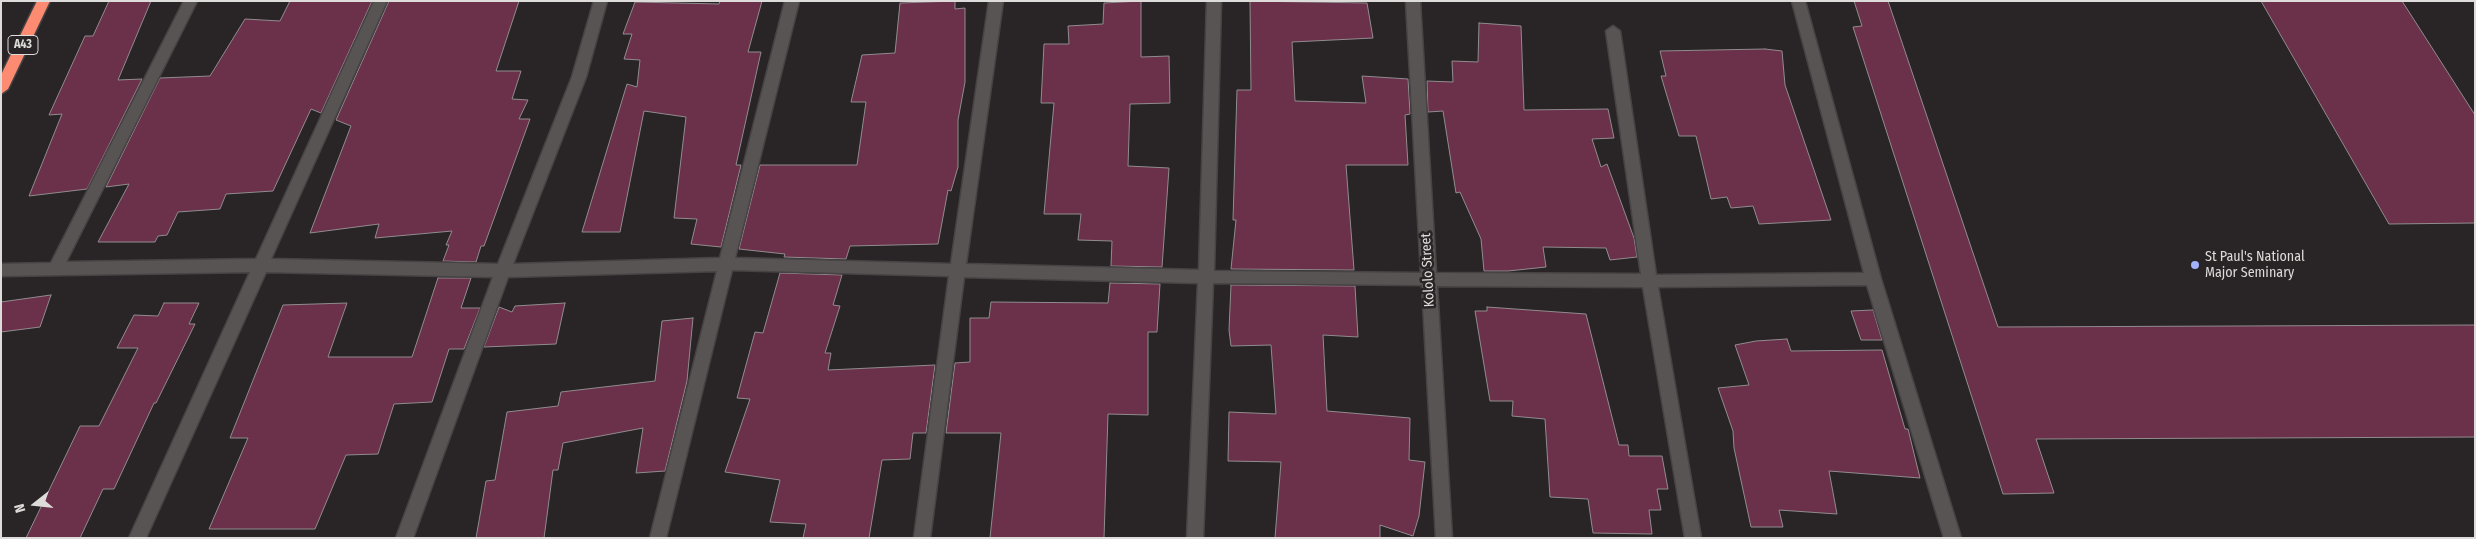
<!DOCTYPE html>
<html>
<head>
<meta charset="utf-8">
<style>
	body { margin:0 }
	#map { position:relative; width:2476px; height:539px; overflow:hidden; background:#292526; font-family:"Fira Sans Condensed",sans-serif }
	canvas { display:block }
	.frame { position:absolute; inset:0; border:2px solid #dedbdb; pointer-events:none }
	.north { position:absolute; left:10px; top:479px; width:50px; height:50px; -webkit-text-stroke:4px #292526; paint-order:stroke; rotate:254deg; font-size:14px; font-weight:700; line-height:20px; text-align:center; color:#dedbdb }
	.north::after { content:''; display:block; margin:auto; width:18px; height:22px; background:#dedbdb; clip-path:polygon(50% 0,100% 100%,50% 72%,0 100%) }
</style>
</head>
<body>
<div id="map">
<canvas width="2476" height="539"></canvas>
<div class="frame"></div>
<div class="north">N</div>
</div>
<script>
const c = document.querySelector('canvas').getContext('2d');
c.lineJoin = 'round';
function fill(path, color) { c.fillStyle = color; c.fill(path, 'evenodd'); }
const poly = rows => new Path2D(rows.map(r => 'M' + r).join(''));
function stroke(path, color, width, dash) { c.strokeStyle = color; c.lineWidth = width; c.lineCap = dash ? 'butt' : 'round'; c.setLineDash(dash || []); c.stroke(path); }
function write(font, color, halo, rows, align = 'center') {
  c.font = font + ' "Fira Sans Condensed",sans-serif'; c.lineWidth = 5; c.setLineDash([]); c.textBaseline = 'middle'; c.strokeStyle = halo; c.fillStyle = color; for (const [text, x, y, turn = 0] of rows) {
    c.save(); c.translate(x, y); c.rotate((+turn || 0) * Math.PI / 180); c.textAlign = isNaN(turn) ? turn : align; if (halo) c.strokeText(text, 0, 0); c.fillText(text, 0, 0); c.restore();
  }
}
const building = poly([
	[109,1,151,1,118,80,142,79,87,189,29,196,62,114,49,115,85,36,93,36,109,1],
	[290,1,372,1,321,113,311,109,273,191,226,194,220,209,178,212,167,235,158,236,155,242,98,242,129,184,106,187,160,78,210,76,245,19,280,21,290,1],
	[389,1,519,1,496,71,521,71,512,99,528,100,519,119,530,119,484,246,481,246,476,262,443,261,449,245,446,245,452,231,375,238,379,224,310,233,351,126,336,120,389,1],
	[720,1,762,1,748,52,761,52,736,165,741,165,721,247,691,244,697,219,674,218,686,117,644,111,620,232,582,232,627,84,637,87,640,60,624,59,632,34,623,34,635,2,719,4,720,1],
	[955,1,955,9,965,8,965,82,958,120,958,167,951,191,948,190,938,244,850,246,846,259,784,257,785,254,739,249,760,165,857,165,866,102,851,102,862,55,895,53,900,3,955,1],
	[1141,1,1141,57,1169,56,1170,103,1130,104,1128,166,1169,168,1162,267,1111,266,1112,241,1078,240,1081,214,1044,214,1054,103,1041,103,1044,44,1069,44,1068,26,1103,24,1104,3,1141,1],
	[1250,1,1367,3,1373,38,1292,42,1295,101,1366,103,1362,76,1408,79,1410,114,1405,115,1408,165,1346,165,1354,270,1231,269,1236,220,1233,220,1237,90,1251,90,1250,1],
	[1854,1,1888,1,1998,327,2475,325,2475,437,2036,439,2054,493,2003,494,1853,27,1862,26,1854,1],
	[2261,1,2402,1,2475,115,2475,223,2389,224,2261,1],
	[1479,23,1521,26,1524,110,1608,109,1614,138,1592,139,1601,167,1607,164,1634,238,1637,257,1610,260,1606,248,1543,247,1546,267,1508,271,1484,271,1481,239,1460,192,1456,193,1443,111,1428,112,1427,81,1453,82,1452,61,1478,62,1479,23],
	[1765,49,1782,51,1785,85,1831,220,1759,224,1753,206,1731,208,1727,197,1711,199,1696,136,1679,136,1661,76,1666,76,1660,51,1765,49],
	[780,273,842,275,833,305,840,306,825,353,831,353,828,370,935,365,926,433,913,433,910,459,882,460,869,538,803,538,806,524,770,522,780,480,725,472,750,399,737,398,755,332,763,333,780,273],
	[438,278,471,278,461,308,480,308,464,349,449,349,432,402,394,404,378,454,346,455,315,529,209,529,248,438,230,438,283,305,347,303,328,357,412,357,438,278],
	[1110,283,1160,284,1157,332,1148,332,1148,415,1108,414,1104,538,990,538,1001,433,946,433,955,363,970,362,970,318,989,318,991,302,1108,303,1110,283],
	[1231,285,1355,286,1358,337,1323,335,1327,411,1410,418,1409,460,1425,462,1419,516,1413,536,1380,525,1380,538,1275,538,1281,462,1228,461,1229,412,1276,414,1271,345,1231,346,1229,330,1231,285],
	[51,295,40,327,1,332,1,302,51,295],
	[164,303,199,303,189,324,195,324,156,403,154,403,114,489,103,489,80,538,26,538,80,426,99,426,138,348,117,348,134,315,158,316,164,303],
	[565,303,556,344,484,347,499,307,512,312,515,306,565,303],
	[1487,307,1586,314,1619,445,1628,445,1629,456,1662,456,1668,489,1657,489,1661,510,1649,510,1652,534,1593,533,1588,499,1550,497,1545,419,1512,416,1513,401,1490,401,1475,311,1487,311,1487,307],
	[1873,310,1882,340,1861,340,1851,311,1873,310],
	[693,318,687,381,665,471,636,473,643,428,563,443,558,470,553,470,544,538,476,538,486,481,495,480,507,412,558,406,561,392,655,381,662,321,693,318],
	[1787,339,1791,351,1882,350,1905,429,1908,429,1920,478,1829,471,1837,514,1779,510,1783,527,1751,527,1734,448,1733,431,1718,388,1749,385,1735,345,1756,341,1787,339]
]);
fill(building, '#6b304a');
stroke(building, '#918c8e', 1);
const minor = poly([
	[184,1,197,1,66,262,256,259,374,1,387,1,271,259,498,264,572,77,594,1,607,1,586,77,513,264,720,258,785,1,799,1,735,258,951,264,989,1,1003,1,966,264,1199,270,1207,1,1221,1,1214,271,1421,273,1406,1,1420,1,1436,273,1641,274,1606,31,1613,26,1620,31,1656,275,1864,273,1792,1,1805,1,1881,279,1961,538,1944,538,1867,285,1658,287,1701,538,1685,538,1643,287,1437,286,1452,538,1436,538,1422,285,1213,283,1203,538,1187,538,1198,283,964,277,930,538,914,538,949,276,732,270,666,538,650,538,717,271,508,277,413,538,396,538,493,277,266,272,146,538,129,538,250,272,1,276,1,264,51,263,184,1]
]);
const highway = poly([
	[37,1,50,1,8,89,1,94,1,75,37,1]
]);
stroke(minor, '#474344', 3);
stroke(highway, '#474344', 3);
fill(minor, '#585454');
fill(highway, '#fc8b72');
for (const [x, y, r, color] of [
	[2195,265,5,"#a3b2fd"]
]) { const dot = new Path2D(); dot.arc(x, y, r, 0, 2 * Math.PI); c.fillStyle = color; c.fill(dot); stroke(dot, '#292526', 2); }
for (const [x, y, w] of [
	[23,45,30]
]) { const box = new Path2D(); box.roundRect(x - w / 2, y - 9.5, w, 19, 4); c.fillStyle = '#292526'; c.fill(box); stroke(box, '#dedbdb', 1); }
write('bold 12px', '#dedbdb', null, [
	["A43",23,45]
]);
write('14px', '#dedbdb', '#292526', [
	["St Paul's National",2205,257],
	["Major Seminary",2205,273]
], 'left');
write('14px', '#dedbdb', '#292526', [
	["Kololo Street",1428,270,-93]
]);
</script>
</body>
</html>
